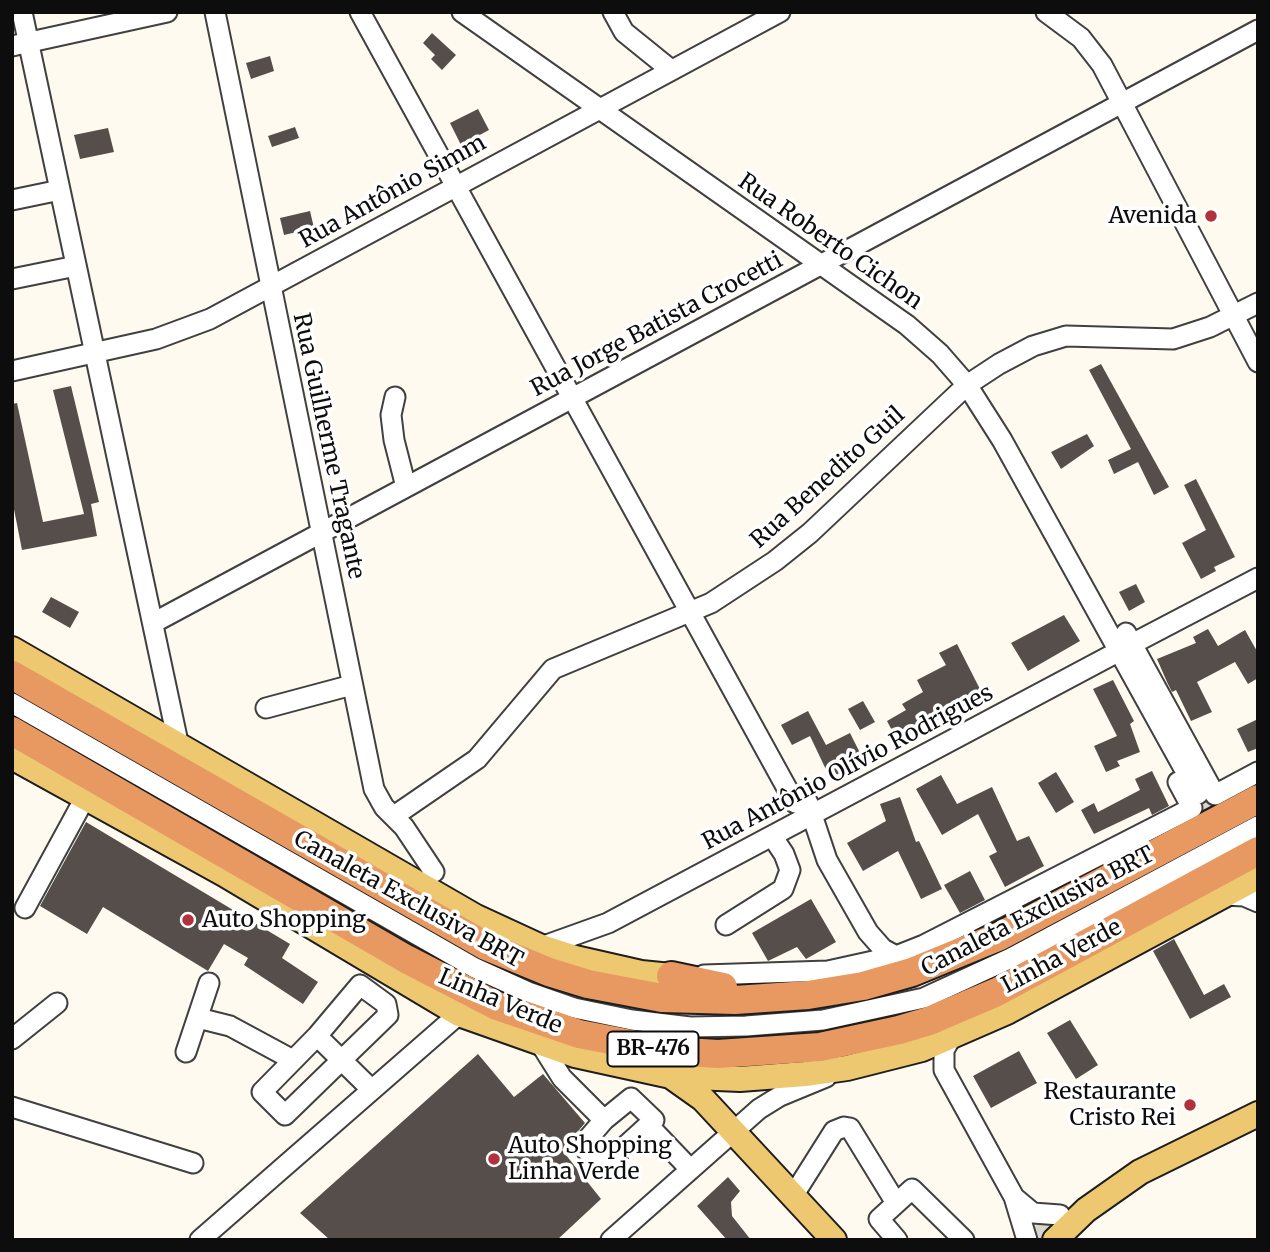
<!DOCTYPE html>
<html>
<head>
<meta charset="utf-8">
<style>
	body { margin:0 }
	#map { position:relative; width:1270px; height:1252px; overflow:hidden; background:#fefaef; font-family:Merriweather,serif }
	canvas { display:block }
	.frame { position:absolute; inset:0; border:14px solid #0d0d0d; pointer-events:none }
</style>
</head>
<body>
<div id="map">
<canvas width="1270" height="1252"></canvas>
<div class="frame"></div>
</div>
<script>
const c = document.querySelector('canvas').getContext('2d');
c.lineJoin = 'round';
function fill(path, color) { c.fillStyle = color; c.fill(path, 'evenodd'); }
const poly = rows => new Path2D(rows.map(r => 'M' + r).join(''));
function stroke(path, color, width, dash) { c.strokeStyle = color; c.lineWidth = width; c.lineCap = dash ? 'butt' : 'round'; c.setLineDash(dash || []); c.stroke(path); }
function write(font, color, halo, rows, align = 'center') {
  c.font = font + ' Merriweather,serif'; c.lineWidth = 7; c.setLineDash([]); c.textBaseline = 'middle'; c.strokeStyle = halo; c.fillStyle = color; for (const [text, x, y, turn = 0] of rows) {
    c.save(); c.translate(x, y); c.rotate((+turn || 0) * Math.PI / 180); c.textAlign = isNaN(turn) ? turn : align; if (halo) c.strokeText(text, 0, 0); c.fillText(text, 0, 0); c.restore();
  }
}
fill(poly([
	[432,33,456,55,442,70,431,59,435,55,423,43],
	[270,56,274,71,251,79,246,63],
	[478,109,489,130,461,145,450,123],
	[295,127,299,138,272,147,268,136],
	[108,128,114,152,80,159,74,135],
	[310,211,314,228,284,235,280,218],
	[1101,364,1169,487,1154,495,1138,462,1114,474,1108,460,1131,449,1089,370],
	[71,386,99,502,91,504,97,536,22,550,12,499,12,404,17,403,43,522,84,514,53,390],
	[1087,434,1094,446,1061,469,1051,452],
	[1196,479,1235,557,1214,567,1216,571,1201,579,1182,543,1206,530,1184,485],
	[1136,584,1145,602,1129,611,1119,592],
	[51,597,79,612,70,628,42,612],
	[1064,615,1080,641,1028,671,1011,643],
	[1208,629,1218,646,1245,630,1258,653,1258,678,1248,684,1235,662,1197,682,1212,712,1191,721,1176,690,1172,692,1167,682,1157,659,1196,643,1193,637],
	[957,644,983,695,898,742,887,721,906,710,902,704,923,692,917,680,946,665,939,653],
	[1113,680,1134,721,1130,724,1140,752,1117,761,1120,766,1106,772,1094,746,1117,736,1093,689],
	[863,701,875,722,860,730,848,709],
	[808,711,826,745,850,733,864,761,830,778,810,736,792,745,781,725],
	[1258,719,1258,748,1248,752,1237,729],
	[1152,771,1169,806,1152,815,1149,808,1094,834,1081,810,1094,803,1098,812,1140,790,1135,779],
	[1056,772,1074,802,1056,813,1038,783],
	[941,775,957,804,992,787,1017,841,1029,836,1044,866,1005,887,989,856,997,852,978,814,942,835,916,789],
	[900,797,916,842,919,841,942,889,921,899,898,851,863,871,847,843,886,821,880,804],
	[86,822,290,944,282,958,318,982,303,1004,244,965,248,958,224,944,208,971,103,907,87,934,40,906],
	[970,871,985,900,960,913,944,885],
	[811,899,836,942,806,959,797,947,768,961,752,933],
	[1174,939,1204,995,1224,984,1231,997,1190,1019,1153,951],
	[1070,1020,1098,1065,1076,1079,1047,1033],
	[1019,1051,1037,1083,991,1108,973,1076],
	[478,1054,514,1097,543,1074,585,1123,562,1150,601,1199,557,1240,330,1240,300,1213],
	[728,1177,740,1191,731,1202,732,1216,751,1240,727,1240,697,1206]
]), '#554e4a');
stroke(poly([
	[1198,794,1220,833],
	[1019,1202,1048,1240]
]), '#dad6cd', 19, [19, 10]);
const minor = poly([
	[22,12,179,747],
	[215,12,374,789,384,807,404,827,434,872],
	[360,12,795,803],
	[462,12,907,325,940,354,967,385,1002,440,1198,794],
	[613,12,624,32,671,70],
	[1046,12,1081,38,1102,65,1258,362],
	[12,46,167,12],
	[12,200,60,190],
	[12,279,76,266],
	[12,371,156,339,210,319,780,12],
	[395,397,391,415,394,440,406,487],
	[153,623,1258,30],
	[1126,633,1215,795,1258,772],
	[1132,644,1258,578],
	[12,703,475,968,528,992,574,1008,632,1020,690,1027,746,1026,823,1020,924,998,1011,958,1258,826],
	[266,708,352,685],
	[808,803,827,860,868,932,883,949,896,956],
	[394,816,477,759,553,669,711,603,775,561,810,533,967,385,999,364,1033,346,1066,336,1173,339,1210,327,1258,303],
	[1225,895,1244,896,1258,902],
	[25,908,86,796],
	[726,925,783,889,790,870,784,854,772,836],
	[541,947,608,923,1110,656],
	[704,975,828,971,896,956,924,945,1192,808,1178,782],
	[360,985,386,1004,388,1015,285,1115,262,1092,317,1036,360,985],
	[198,1018,230,1026,293,1060],
	[317,1036,372,1090],
	[951,1038,944,1050,944,1070,1014,1197,1027,1240],
	[12,1039,57,1003],
	[540,1043,562,1078,604,1120],
	[186,1052,209,983],
	[631,1098,654,1120,609,1161,597,1160,587,1151,585,1142,604,1120,631,1098],
	[12,1107,193,1163],
	[648,1125,690,1169],
	[793,1196,834,1131,844,1127,850,1128,896,1203],
	[1015,1198,1033,1213,1060,1215],
	[200,1240,459,1014],
	[611,1240,759,1109,780,1096,826,1077],
	[897,1240,879,1219,912,1189,964,1240]
]);
const major = poly([
	[12,649,476,917,541,947,575,958,641,973,671,976],
	[12,757,224,874,459,1014,575,1055,671,1076,740,1079,805,1074,847,1068,922,1049,1007,1012,1258,877],
	[672,1077,703,1099,834,1240],
	[1055,1240,1086,1210,1140,1172,1258,1114]
]);
const highway = poly([
	[12,675,486,946,549,972,588,984,662,998,735,1000,808,995,863,986,912,972,1000,936,1258,799],
	[12,731,406,959,497,1006,579,1034,668,1051,718,1054,820,1047,899,1030,929,1021,997,992,1258,851],
	[671,976,723,987]
]);
stroke(minor, '#404040', 23);
stroke(major, '#1e1e1e', 28);
stroke(highway, '#1e1e1e', 32);
stroke(minor, '#fff', 19);
stroke(major, '#edc870', 24);
stroke(highway, '#e89962', 28);
for (const [x, y, r, color] of [
	[1211,216,7,"#b1313d"],
	[188,920,7,"#b1313d"],
	[1190,1105,7,"#b1313d"],
	[494,1159,7,"#b1313d"]
]) { const dot = new Path2D(); dot.arc(x, y, r, 0, 2 * Math.PI); c.fillStyle = color; c.fill(dot); stroke(dot, '#fff', 2.5); }
for (const [x, y, w] of [
	[653,1049,91]
]) { const box = new Path2D(); box.roundRect(x - w / 2, y - 17.5, w, 35, 5); c.fillStyle = '#fff'; c.fill(box); stroke(box, '#0d0d0d', 2); }
write('bold 21px', '#0d0d0d', null, [
	["BR-476",653,1049]
]);
write('23px', '#0d0d0d', '#fff', [
	["Rua Antônio Simm",393,192,-29],
	["Rua Roberto Cichon",830,242,35],
	["Rua Jorge Batista Crocetti",657,325,-28],
	["Rua Guilherme Tragante",328,446,78],
	["Rua Benedito Guil",828,478,-42],
	["Rua Antônio Olívio Rodrigues",848,768,-28],
	["Canaleta Exclusiva BRT",408,900,29],
	["Canaleta Exclusiva BRT",1038,912,-27],
	["Linha Verde",1062,957,-28],
	["Linha Verde",500,1002,23]
]);
write('23px', '#0d0d0d', '#fff', [
	["Avenida",1197,216],
	["Auto Shopping",202,920,"left"],
	["Restaurante",1176,1092],
	["Cristo Rei",1176,1118],
	["Auto Shopping",508,1146,"left"],
	["Linha Verde",508,1172,"left"]
], 'right');
</script>
</body>
</html>
